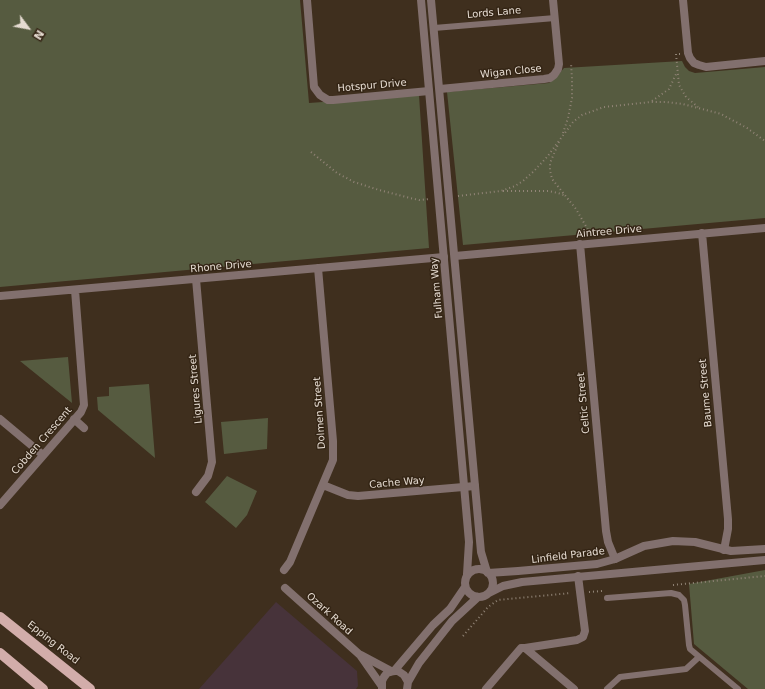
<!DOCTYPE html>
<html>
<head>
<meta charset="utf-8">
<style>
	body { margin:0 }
	#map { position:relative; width:765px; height:689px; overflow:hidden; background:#3f2f1e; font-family:"DejaVu Sans",sans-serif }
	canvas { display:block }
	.north { position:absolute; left:8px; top:8px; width:40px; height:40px; -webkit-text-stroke:3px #342515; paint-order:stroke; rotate:122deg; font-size:11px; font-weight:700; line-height:16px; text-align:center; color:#e5dbd1 }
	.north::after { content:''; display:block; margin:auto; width:14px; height:18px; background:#e5dbd1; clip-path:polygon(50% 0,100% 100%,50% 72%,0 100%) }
</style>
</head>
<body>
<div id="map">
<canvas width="765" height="689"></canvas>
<div class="north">N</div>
</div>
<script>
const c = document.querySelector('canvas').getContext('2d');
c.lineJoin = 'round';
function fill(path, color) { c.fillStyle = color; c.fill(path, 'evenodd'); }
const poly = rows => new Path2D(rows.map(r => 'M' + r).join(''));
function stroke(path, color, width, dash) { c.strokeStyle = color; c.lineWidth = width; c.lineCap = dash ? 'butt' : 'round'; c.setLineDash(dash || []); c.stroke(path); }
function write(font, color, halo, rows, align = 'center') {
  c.font = font + ' "DejaVu Sans",sans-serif'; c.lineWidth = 3; c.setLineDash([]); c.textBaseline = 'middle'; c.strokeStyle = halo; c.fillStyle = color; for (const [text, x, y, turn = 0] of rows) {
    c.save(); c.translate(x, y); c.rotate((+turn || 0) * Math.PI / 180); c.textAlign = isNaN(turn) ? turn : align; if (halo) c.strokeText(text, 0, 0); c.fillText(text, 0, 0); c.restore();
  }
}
fill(poly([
	[276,602,357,671,358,686,356,689,199,689]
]), '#47333a');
fill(poly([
	[0,0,300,0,309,103,419,95,429,248,0,287],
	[682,61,685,67,689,71,695,73,765,67,765,218,463,245,447,92,549,83,558,75,564,68],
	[68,357,72,403,20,361],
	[149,384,155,458,98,410,97,397,109,396,109,387],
	[268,418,267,449,224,454,221,422],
	[227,476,257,491,247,515,236,528,205,502],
	[765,570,765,689,748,689,694,644,689,584]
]), '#565b40');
stroke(poly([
	[680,54,676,54,679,85,686,97,698,107],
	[652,101,669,89,677,72],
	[563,133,568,118,572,98,572,79,571,63],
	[559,142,550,163,550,170,552,179,576,209,591,235],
	[311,152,337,173,354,182,379,190,410,198,419,200,430,199],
	[503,191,548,191,558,193,566,196],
	[458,196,501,191,515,186,523,181,534,171,547,157,573,122,582,115,604,107,651,102,666,102,683,104,721,114,747,128,765,141],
	[673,585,765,576],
	[589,592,602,591],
	[463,636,488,607,498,600,571,593]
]), '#918476', 2, [1, 3]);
stroke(poly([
	[434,28,555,18],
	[607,598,671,593,679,595,684,600,685,605,689,645,690,649,738,689],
	[607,689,620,677,686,669,699,657]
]), '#82706e', 6);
stroke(poly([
	[307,0,314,87,320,95,328,100,333,100,429,91],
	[683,0,688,53,690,58,694,63,699,65,706,67,765,61],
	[440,89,544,79,550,78,554,75,558,69,559,64,553,0],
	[702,233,728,519,728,529,724,550],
	[580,244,606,531,608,542,615,559],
	[455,256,765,228],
	[0,296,444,257],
	[0,419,43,455],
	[74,419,84,428],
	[323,485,348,495,358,496,475,486],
	[196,492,208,476,212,462,196,279],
	[0,505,81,412,84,405,75,290],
	[284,570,290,562,333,460,333,441,318,268],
	[285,588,360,655,381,685],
	[525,648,577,640,583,637,585,631,578,576],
	[361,655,391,671],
	[486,689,521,648,525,648,574,689]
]), '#82706e', 8);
stroke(poly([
	[421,0,469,542,467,574],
	[431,0,481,552,487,572],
	'465 583a14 14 0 1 1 28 0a14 14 0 1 1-28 0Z',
	[488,573,518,571,597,564,615,559,644,546,673,541,695,542,731,551,765,549],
	[487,594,503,586,522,582,765,560],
	[394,671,433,625,450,609,465,587],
	[408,682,419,663,452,621,478,597],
	[382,689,382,681,384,677,387,673,394,671,398,671,404,675,408,682,407,689]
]), '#82706e', 8);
stroke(poly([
	[0,617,90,689],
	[0,653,43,689]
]), '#d2adaa', 10);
write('10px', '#e5dbd1', '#342515', [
	["Lords Lane",494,13,-5],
	["Wigan Close",511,72,-6],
	["Hotspur Drive",372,86,-5],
	["Aintree Drive",609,232,-5],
	["Rhone Drive",221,267,-5],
	["Fulham Way",437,288,-95],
	["Ligures Street",196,389,-95],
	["Baume Street",706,393,-95],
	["Celtic Street",584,403,-95],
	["Dolmen Street",320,413,-94],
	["Cobden Crescent",42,441,-49],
	["Cache Way",397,483,-5],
	["Linfield Parade",568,556,-7],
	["Ozark Road",329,614,42],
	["Epping Road",53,643,38]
]);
</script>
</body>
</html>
